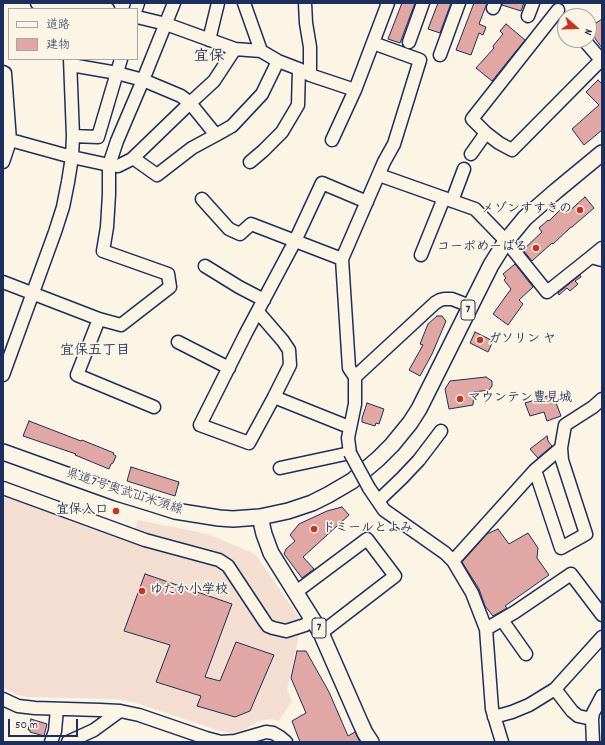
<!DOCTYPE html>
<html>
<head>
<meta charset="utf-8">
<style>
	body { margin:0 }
	#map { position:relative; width:605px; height:745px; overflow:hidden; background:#fcf5e5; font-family:Dekko,"Klee One",sans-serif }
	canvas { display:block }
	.frame { position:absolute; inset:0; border:4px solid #1b2f5e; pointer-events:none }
	.legend { position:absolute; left:8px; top:8px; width:130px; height:52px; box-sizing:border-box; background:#fcf5e5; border:1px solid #a2a6af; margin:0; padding:5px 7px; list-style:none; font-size:12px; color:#1b2f5e }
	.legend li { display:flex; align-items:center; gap:8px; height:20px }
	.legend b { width:20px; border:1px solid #a2a6af }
	.north { position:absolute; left:557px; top:8px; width:40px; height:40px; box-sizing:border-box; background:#fcf5e5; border:1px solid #a2a6af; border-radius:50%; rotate:110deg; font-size:11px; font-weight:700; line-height:16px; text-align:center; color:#1b2f5e }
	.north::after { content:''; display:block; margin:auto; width:14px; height:18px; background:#c8321e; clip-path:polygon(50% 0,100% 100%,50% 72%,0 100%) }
	.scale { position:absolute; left:8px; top:719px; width:70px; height:18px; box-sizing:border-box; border:2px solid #1b2f5e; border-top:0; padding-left:5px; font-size:12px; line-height:14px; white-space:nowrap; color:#1b2f5e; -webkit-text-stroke:3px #fcf5e5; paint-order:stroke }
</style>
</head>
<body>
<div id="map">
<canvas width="605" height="745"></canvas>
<div class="frame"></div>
<ul class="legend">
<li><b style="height:5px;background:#fcf5e5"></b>道路</li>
<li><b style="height:11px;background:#e1a7a5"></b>建物</li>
</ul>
<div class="north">N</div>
<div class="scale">50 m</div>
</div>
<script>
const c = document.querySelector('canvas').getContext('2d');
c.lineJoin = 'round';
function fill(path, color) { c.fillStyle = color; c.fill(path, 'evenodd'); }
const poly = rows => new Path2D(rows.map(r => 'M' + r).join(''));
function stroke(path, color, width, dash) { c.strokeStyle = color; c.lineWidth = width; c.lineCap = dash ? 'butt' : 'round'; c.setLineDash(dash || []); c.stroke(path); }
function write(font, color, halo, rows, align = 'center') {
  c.font = font + ' Dekko,"Klee One",sans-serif'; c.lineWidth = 3.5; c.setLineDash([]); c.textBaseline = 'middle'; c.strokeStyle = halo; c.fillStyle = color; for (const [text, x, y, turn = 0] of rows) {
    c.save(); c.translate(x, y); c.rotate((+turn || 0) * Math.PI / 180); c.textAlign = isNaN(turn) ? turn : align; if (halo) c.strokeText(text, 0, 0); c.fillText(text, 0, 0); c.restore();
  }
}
fill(poly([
	[3,492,131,539,138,520,208,534,255,554,306,627,300,631,287,690,292,701,279,721,271,719,259,721,247,728,233,733,223,732,133,702,114,699,28,697,17,695,3,688]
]), '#f4ded2');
const building = poly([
	[402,3,415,3,400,43,388,39,402,3],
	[438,3,451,3,440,33,428,29,438,3],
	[474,3,487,3,479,24,486,27,483,35,479,33,471,55,456,50,474,3],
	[502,3,524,3,521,11,502,5,502,3],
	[602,19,602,48,589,30,589,28,602,19],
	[506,24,525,40,492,81,476,68,494,48,493,46,503,34,500,31,506,24],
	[598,80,602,84,602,130,584,145,572,129,599,105,586,92,598,80],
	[585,197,594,208,572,227,571,227,553,244,552,243,532,261,523,250,542,232,539,228,548,220,549,221,561,209,566,214,585,197],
	[515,264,533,287,519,300,523,304,508,325,493,314,511,289,504,280,506,278,503,274,515,264],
	[580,275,581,277,575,281,578,284,570,291,567,288,559,295,558,293,580,275],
	[437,316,442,316,446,321,432,354,420,376,409,370,423,345,420,344,428,324,437,316],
	[475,332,493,341,488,352,470,343,475,332],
	[486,377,492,381,492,386,489,390,474,392,473,405,449,409,445,389,450,381,486,377],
	[551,395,553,401,555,400,561,416,547,421,544,412,530,416,525,403,551,395],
	[367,403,384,409,379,424,376,423,375,426,362,422,362,418,367,403],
	[29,421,81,441,82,440,114,453,113,454,116,456,113,463,111,464,109,469,75,455,76,454,23,436,29,421],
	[547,436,548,441,552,446,538,458,530,449,547,436],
	[131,467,179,482,175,496,127,481,131,467],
	[342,507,349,515,303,557,314,569,302,578,284,554,286,549,295,541,290,535,299,524,327,511,342,507],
	[498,529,509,544,528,533,538,548,537,558,549,575,505,606,507,608,493,616,485,606,479,589,462,562,487,534,498,529],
	[145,574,232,604,205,677,220,681,236,642,274,655,250,711,235,717,197,706,201,696,156,682,170,645,124,631,145,574],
	[297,651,306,651,329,692,348,736,355,732,360,742,300,742,292,721,306,713,291,678,297,651],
	[31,719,47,724,44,736,30,732,30,730,28,730,31,719]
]);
fill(building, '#e1a7a5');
stroke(building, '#1b2f5e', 1);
const minor = poly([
	[37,3,103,7,108,9],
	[244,3,261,51],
	[305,3,306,23,310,47,310,75],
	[493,8,495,3],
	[136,9,138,3],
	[558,10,472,119,486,133,499,143,512,150,602,59],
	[528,16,533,3],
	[137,17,166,24,235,49,261,51,278,61,299,69,310,75,355,90],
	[209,40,218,3],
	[584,40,602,61],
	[409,42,423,3],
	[440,55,459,3],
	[71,65,117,73,143,80,181,96,190,103,216,135,232,126,262,94,278,61],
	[3,72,5,73,10,141,3,162],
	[73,136,98,137,121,59],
	[3,138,72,157,109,165,118,166,132,159,190,103,214,81,235,49],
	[332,140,355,90,388,3],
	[471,154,486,133],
	[133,158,157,175,192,148,216,135],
	[250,162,263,151,282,132,298,105,299,69],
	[379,175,475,209,506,241,547,292,591,257,602,260],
	[202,199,229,229,240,234,251,224,342,259],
	[452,201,464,169],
	[421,255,444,198],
	[591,257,602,248],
	[205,266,239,287,264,300],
	[3,282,99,319,121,325,170,287,168,274,103,251,107,227,109,194,109,165,117,141,143,80,174,3],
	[258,312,283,341,289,350,290,365,274,397,249,443,200,425,246,333,295,241,322,183,367,202],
	[99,319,77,375,154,407],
	[178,342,229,368],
	[3,375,55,232,63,207,68,182,72,157,73,136,70,59],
	[355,377,435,303,440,300,444,299,452,299,470,306],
	[274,397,349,427],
	[280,468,350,453,348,438,355,404,355,377,349,368,342,259,384,162,394,144,420,60,373,43],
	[535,470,561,548,586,534,562,460,561,448],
	[3,488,145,540,219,560,228,566,265,622,268,626,273,628,286,631,305,625,313,618],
	[369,488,384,510,445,553,453,561,472,593,486,629,492,709,502,742],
	[378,501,402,478,419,460,441,431],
	[453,561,535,470,561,448,565,425,593,407,602,399],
	[296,592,367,539,395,576,321,633],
	[502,620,526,654],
	[486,629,515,612,571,574,602,615],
	[3,699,18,706,35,708,100,710,120,711,139,715,206,738,221,742,235,741,266,732,273,733,280,737,286,742],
	[494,717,512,712,529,705,555,689],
	[592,719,578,716,572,711,555,689,602,637],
	[51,742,55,731,57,709],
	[68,742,94,730,120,711],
	[593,742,592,719,593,713,602,696]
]);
const major = poly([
	[3,452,117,493,153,504,175,511,219,518,233,519,260,517,288,511,312,503,328,495,352,481,378,459,392,445,410,423,419,409,491,265,506,241,525,218,556,191,602,153],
	[260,517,264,534,271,553,321,633,360,722,365,733,371,742]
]);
stroke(minor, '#1b2f5e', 15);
stroke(major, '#1b2f5e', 18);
stroke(minor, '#fcf5e5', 12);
stroke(major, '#fcf5e5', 15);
const minorBridge = poly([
	[350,453,369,488]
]);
stroke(minorBridge, '#1b2f5e', 15, []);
stroke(minorBridge, '#fcf5e5', 12);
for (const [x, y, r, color] of [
	[580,210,4,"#c8321e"],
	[536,248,4,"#c8321e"],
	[480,340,4,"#c8321e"],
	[460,399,4,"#c8321e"],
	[116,511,4,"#c8321e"],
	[314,529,4,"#c8321e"],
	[142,591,4,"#c8321e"]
]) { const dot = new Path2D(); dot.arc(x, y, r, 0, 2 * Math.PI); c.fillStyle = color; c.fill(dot); stroke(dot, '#fcf5e5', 1.5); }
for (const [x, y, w] of [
	[468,310,14],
	[319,628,14]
]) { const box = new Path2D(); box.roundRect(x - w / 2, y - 10, w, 20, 3); c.fillStyle = '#fcf5e5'; c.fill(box); stroke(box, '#1b2f5e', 1); }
write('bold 12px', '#1b2f5e', null, [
	["7",468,310],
	["7",319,628]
]);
write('bold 13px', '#1b2f5e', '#fcf5e5', [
	["メゾンすすきの",572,210,"right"],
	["コーポめーばる",528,248,"right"],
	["ガソリン ヤ",488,340],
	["マウンテン豊見城",468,399],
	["宜保入口",108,511,"right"],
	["ドミールとよみ",322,529],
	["ゆたか小学校",150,591]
], 'left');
write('13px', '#1b2f5e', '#fcf5e5', [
	["県道7号奥武山米須線",124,493,18]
]);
write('bold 14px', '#1b2f5e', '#fcf5e5', [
	["宜保五丁目",95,352]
]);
write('bold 15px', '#1b2f5e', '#fcf5e5', [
	["宜保",209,58]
]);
</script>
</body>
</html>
